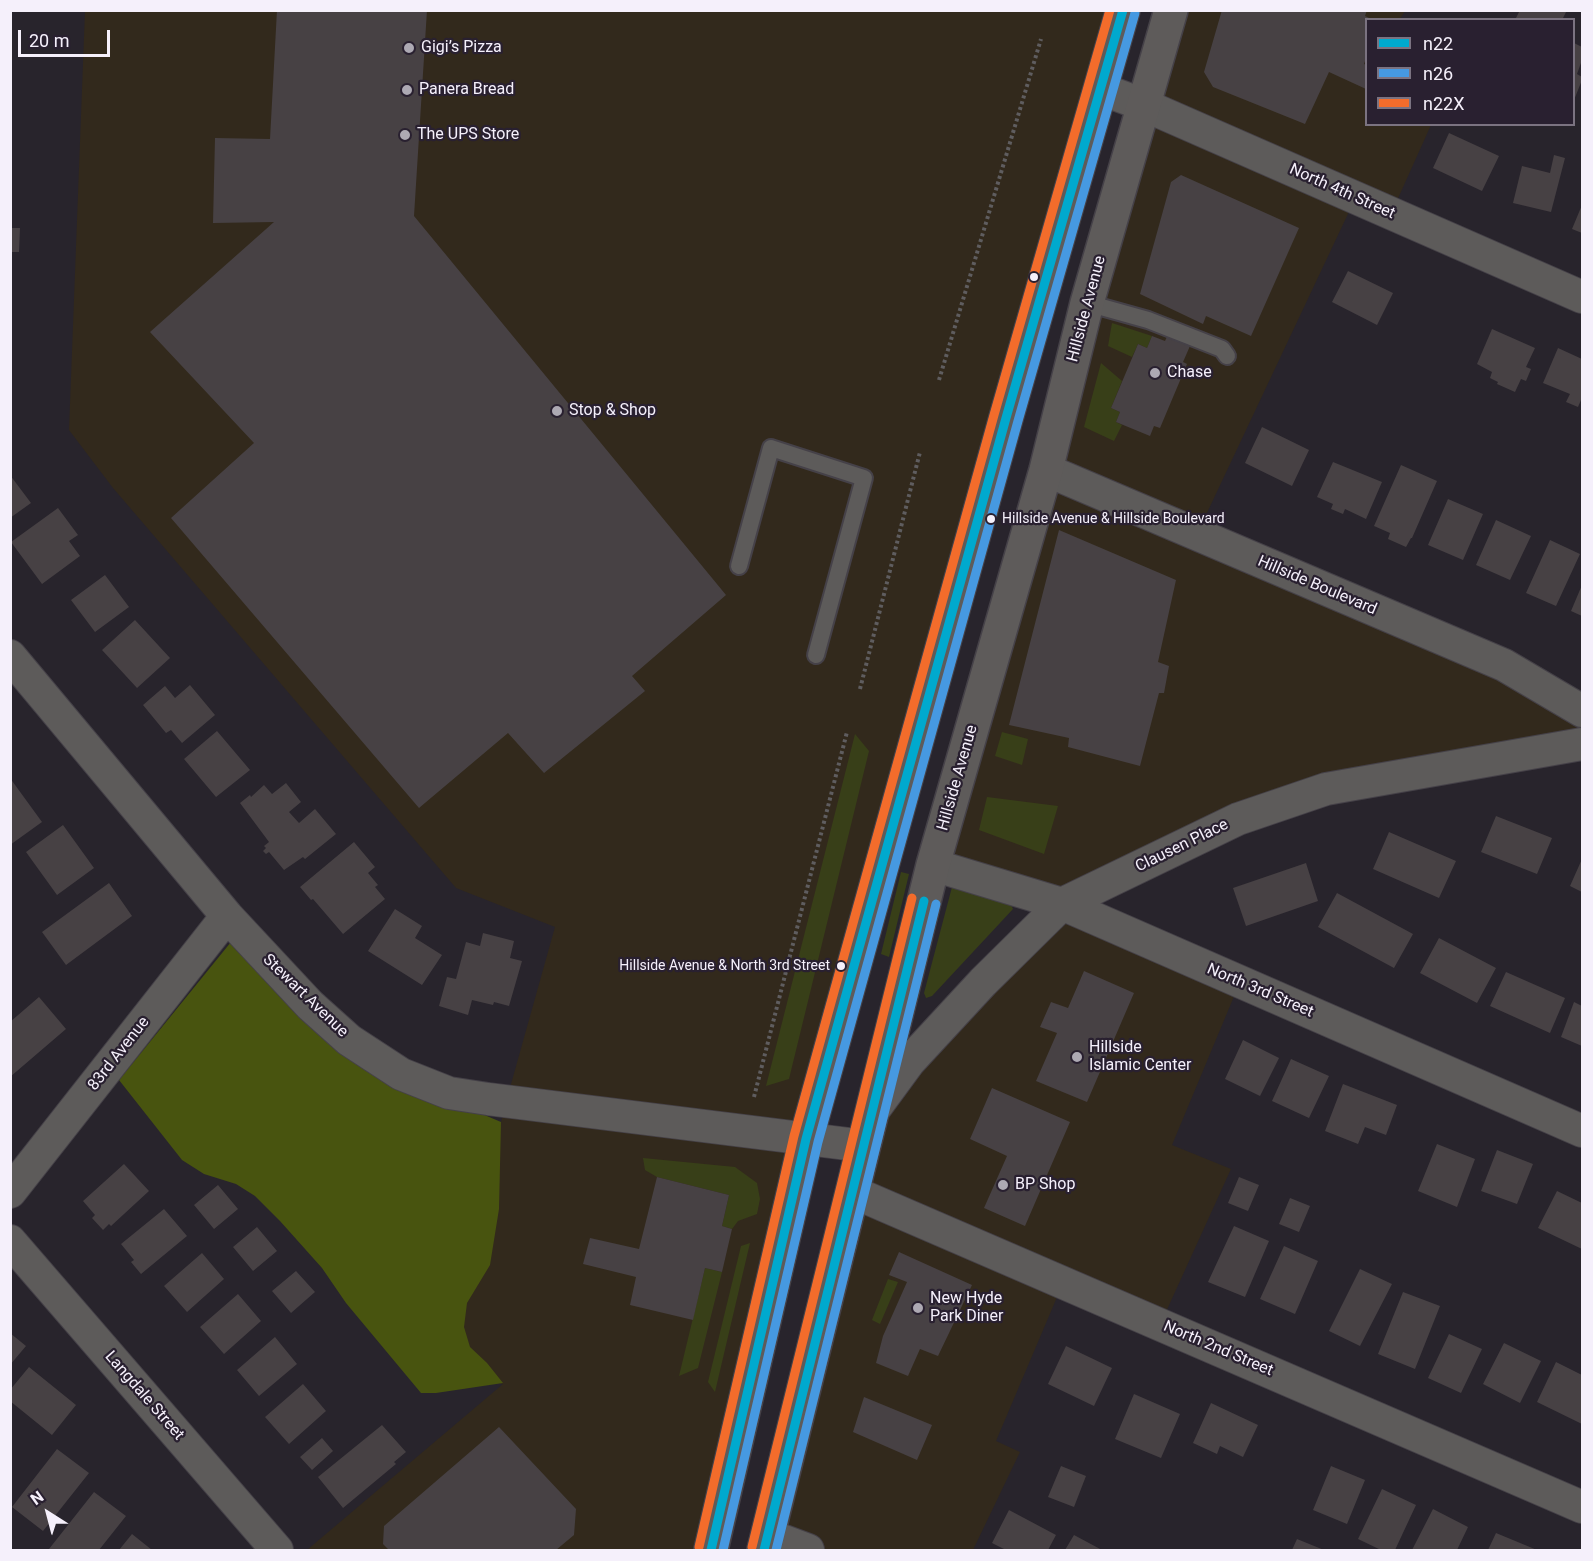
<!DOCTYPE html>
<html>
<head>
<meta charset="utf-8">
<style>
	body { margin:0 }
	#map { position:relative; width:1593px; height:1561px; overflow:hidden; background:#28242c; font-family:Roboto,sans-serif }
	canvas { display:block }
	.frame { position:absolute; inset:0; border:12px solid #f5f0fb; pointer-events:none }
	.legend { position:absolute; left:1365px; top:18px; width:210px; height:108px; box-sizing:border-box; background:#292030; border:2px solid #7b7381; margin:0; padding:8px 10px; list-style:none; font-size:18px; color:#f5f0fb }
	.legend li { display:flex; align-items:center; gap:12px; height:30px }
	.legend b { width:30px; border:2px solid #7b7381 }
	.north { position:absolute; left:18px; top:1483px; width:60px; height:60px; -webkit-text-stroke:4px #292030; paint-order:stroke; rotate:324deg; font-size:16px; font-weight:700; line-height:24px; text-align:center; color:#f5f0fb }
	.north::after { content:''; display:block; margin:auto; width:21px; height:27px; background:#f5f0fb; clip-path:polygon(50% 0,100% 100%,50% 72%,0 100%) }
	.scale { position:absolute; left:18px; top:30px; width:92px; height:27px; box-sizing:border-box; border:3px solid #f5f0fb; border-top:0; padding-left:8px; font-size:18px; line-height:21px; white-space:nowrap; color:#f5f0fb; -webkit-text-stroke:4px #292030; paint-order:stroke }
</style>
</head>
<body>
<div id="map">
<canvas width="1593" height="1561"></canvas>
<div class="frame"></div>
<ul class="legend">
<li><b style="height:8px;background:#00a9ce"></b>n22</li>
<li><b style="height:8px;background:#4699e1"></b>n26</li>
<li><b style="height:8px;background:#f36c2b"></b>n22X</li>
</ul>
<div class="north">N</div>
<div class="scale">20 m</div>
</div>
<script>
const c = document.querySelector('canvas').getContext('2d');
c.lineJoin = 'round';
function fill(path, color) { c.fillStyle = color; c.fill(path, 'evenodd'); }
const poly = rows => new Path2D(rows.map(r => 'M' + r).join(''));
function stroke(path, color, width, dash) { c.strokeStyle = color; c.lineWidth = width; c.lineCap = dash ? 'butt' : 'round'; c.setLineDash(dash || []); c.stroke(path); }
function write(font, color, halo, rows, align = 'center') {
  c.font = font + ' Roboto,sans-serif'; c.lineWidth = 4.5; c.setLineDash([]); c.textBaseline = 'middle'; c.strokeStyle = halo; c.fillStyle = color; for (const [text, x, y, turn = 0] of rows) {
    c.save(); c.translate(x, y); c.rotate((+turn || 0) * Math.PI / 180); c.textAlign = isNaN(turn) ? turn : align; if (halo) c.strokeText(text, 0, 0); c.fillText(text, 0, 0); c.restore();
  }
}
fill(poly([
	[85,11,1123,11,711,1550,307,1550,503,1384,440,1367,506,1102,555,927,456,888,113,488,69,430],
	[1171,11,1405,11,1400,19,1366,20,1366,124,1431,125,1391,214,1355,199,1197,534,1582,711,1582,744,1326,789,1063,904,1240,982,1172,1145,1231,1169,1160,1325,1063,1283,996,1441,1020,1452,973,1550,764,1550,872,1112,1062,904,933,865]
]), '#32291c');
fill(poly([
	[1112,323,1152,336,1147,348,1138,344,1132,357,1108,346],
	[1101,363,1122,381,1111,408,1120,412,1116,422,1122,425,1114,441,1084,427],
	[1002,732,1028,739,1022,765,995,756],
	[855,734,869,751,789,1079,766,1086],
	[987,797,1058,806,1044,854,979,830],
	[901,872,909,874,889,957,881,954],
	[964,884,1011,905,1013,909,932,996,926,998,924,993,952,887],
	[643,1158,735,1167,757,1183,760,1199,757,1214,738,1221,732,1229,722,1226,729,1195,657,1177,645,1170],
	[750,1243,715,1392,708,1382,741,1246],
	[705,1268,722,1272,698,1368,679,1376],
	[888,1279,898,1282,880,1324,872,1320]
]), '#383f18');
fill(poly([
	[231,942,354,1060,501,1122,499,1209,490,1265,467,1303,464,1327,470,1347,487,1363,503,1383,436,1393,421,1393,346,1303,322,1268,280,1221,255,1196,236,1184,204,1174,182,1160,119,1080]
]), '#48540f');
fill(poly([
	[277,10,427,10,414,216,726,595,632,676,645,691,544,773,508,733,419,808,171,518,254,443,150,332,274,222,213,223,215,138,270,139],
	[1222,10,1367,10,1365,16,1373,20,1366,20,1366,58,1364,64,1366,65,1366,89,1329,72,1305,124,1213,87,1204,72],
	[1520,10,1567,10,1562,20,1515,20],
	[1574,43,1582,47,1582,60,1577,74,1582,77,1582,80,1574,100],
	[1449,133,1499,156,1482,191,1433,168],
	[1554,155,1565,158,1551,212,1513,203,1522,166,1550,173],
	[1181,175,1299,228,1251,336,1206,316,1203,324,1140,294,1171,182],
	[1582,205,1582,233,1572,229],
	[10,228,20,228,19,252,10,252],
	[1348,271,1393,293,1377,325,1332,302],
	[1174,321,1197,330,1183,362,1187,364,1160,428,1154,426,1150,436,1116,422,1120,412,1111,408,1138,344,1147,348,1152,336,1165,341],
	[1492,329,1535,348,1526,367,1531,369,1526,381,1521,379,1515,392,1497,384,1498,382,1490,378,1492,372,1477,364],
	[1558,348,1582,359,1582,401,1581,400,1578,407,1566,402,1570,394,1543,383],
	[1262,427,1309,450,1292,486,1245,463],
	[1333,462,1382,482,1366,519,1345,509,1343,514,1331,509,1333,504,1317,497],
	[1401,465,1437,481,1412,538,1411,538,1406,547,1388,539,1390,533,1374,526],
	[10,475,31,503,10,518],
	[1448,499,1483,514,1463,560,1428,545],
	[58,508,78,535,69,541,80,556,42,584,11,542],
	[1496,520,1531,536,1510,580,1476,565],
	[1059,530,1176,580,1158,662,1169,666,1164,693,1159,693,1140,766,1068,747,1069,738,1009,725],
	[1550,540,1580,554,1556,606,1526,593],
	[105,575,129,607,95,632,71,600],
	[1582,585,1582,616,1571,611],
	[135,620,170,658,137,688,102,650],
	[190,685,215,715,182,743,171,730,166,733,143,705,165,686,175,698],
	[217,731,250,770,216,797,184,759],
	[10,778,42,822,10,845],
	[286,783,301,802,289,812,299,823,315,809,336,834,305,859,303,857,284,870,269,852,266,854,263,851,266,848,264,846,269,842,240,803,250,795,251,797,264,785,272,794],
	[1496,816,1552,838,1537,874,1481,852],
	[63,825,94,868,57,895,26,852],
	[1389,832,1456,861,1439,898,1373,869],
	[354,842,375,867,368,873,378,885,375,887,385,899,343,934,313,899,311,900,300,887],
	[1582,859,1582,892,1570,886],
	[1306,863,1318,901,1246,926,1233,888],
	[109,883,132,916,66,965,42,932],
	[1337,893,1413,934,1394,968,1318,927],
	[395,909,422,926,415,938,442,955,422,985,368,951],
	[483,933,514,941,510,958,522,961,509,1006,494,1002,493,1005,472,1000,468,1015,439,1006,447,977,456,979,466,942,480,946],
	[1439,938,1496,968,1477,1003,1420,973],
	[1084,971,1134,993,1087,1102,1036,1081,1057,1033,1040,1027,1051,1002,1068,1008],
	[1506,972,1565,998,1550,1033,1490,1006],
	[39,997,66,1029,10,1077,10,1022],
	[1574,1002,1582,1006,1582,1046,1561,1037],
	[1243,1040,1279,1058,1260,1096,1225,1079],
	[1291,1059,1329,1076,1309,1118,1272,1101],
	[1343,1084,1397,1105,1386,1135,1365,1127,1358,1144,1325,1131],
	[992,1088,1070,1122,1025,1226,984,1208,1007,1156,970,1139],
	[1437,1144,1475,1159,1457,1207,1418,1191],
	[1497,1150,1533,1164,1517,1204,1481,1191],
	[124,1164,149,1191,111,1226,109,1224,103,1230,92,1218,95,1215,83,1201],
	[657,1177,729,1195,722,1226,732,1229,722,1272,705,1268,693,1320,630,1305,636,1277,583,1264,590,1238,639,1249],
	[1239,1177,1259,1185,1248,1211,1228,1203],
	[218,1185,238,1209,214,1229,194,1205],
	[1557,1191,1582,1203,1582,1249,1538,1228],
	[1290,1198,1310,1206,1299,1232,1279,1224],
	[164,1209,187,1236,141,1274,131,1262,134,1260,121,1244],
	[1234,1226,1269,1241,1245,1297,1208,1282],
	[257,1227,277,1251,253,1271,233,1247],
	[1284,1246,1318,1261,1295,1314,1260,1299],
	[899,1252,972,1285,938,1356,920,1349,908,1376,876,1363,883,1336,907,1282,889,1275],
	[202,1253,224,1279,187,1312,164,1286],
	[1360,1269,1392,1284,1360,1346,1329,1331],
	[296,1271,315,1292,291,1313,272,1291],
	[1403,1292,1440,1306,1415,1369,1378,1354],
	[238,1294,261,1321,224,1354,200,1327],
	[10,1333,26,1346,10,1365],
	[1449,1334,1482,1349,1461,1393,1428,1378],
	[275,1337,297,1364,259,1396,237,1370],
	[1504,1343,1541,1361,1520,1403,1483,1384],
	[1066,1346,1112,1368,1094,1406,1048,1384],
	[1556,1362,1582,1375,1582,1424,1537,1402],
	[29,1367,76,1405,52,1435,10,1401,10,1390],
	[303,1384,326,1411,289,1444,265,1417],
	[1134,1394,1180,1414,1161,1458,1115,1439],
	[864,1397,932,1425,917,1460,853,1432],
	[1211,1403,1258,1425,1243,1457,1220,1446,1217,1454,1193,1443],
	[382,1425,406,1452,394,1462,396,1464,343,1508,318,1477],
	[499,1427,576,1509,574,1535,556,1550,389,1550,383,1544,384,1526],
	[322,1438,333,1451,312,1470,300,1457],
	[57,1449,89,1473,43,1531,12,1507],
	[1061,1466,1086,1476,1074,1507,1048,1497],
	[1331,1466,1365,1480,1347,1524,1313,1510],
	[1382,1489,1416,1505,1395,1550,1381,1550,1358,1539],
	[94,1492,126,1516,99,1550,50,1550,49,1549],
	[1433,1509,1468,1527,1457,1550,1412,1550],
	[1009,1510,1056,1535,1048,1550,1006,1550,992,1543],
	[1496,1533,1537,1550,1488,1550],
	[132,1534,152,1550,119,1550],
	[1074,1535,1102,1550,1065,1550],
	[1297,1539,1324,1550,1292,1550]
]), '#474144');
const service = poly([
	[1087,303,1148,320,1222,349,1227,356],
	[739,566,771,448,864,478,816,655]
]);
const minor = poly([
	[1101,89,1144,105,1582,297],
	[1046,470,1504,665,1582,711],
	[10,656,227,916,310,1005,349,1040,401,1074,449,1093,488,1099,864,1146],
	[933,865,1062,904,1582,1131],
	[873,1111,909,1062,983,982,1062,904,1238,819,1326,789,1582,744],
	[10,1192,227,916],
	[853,1192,1582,1507],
	[10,1241,277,1550],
	[768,1535,808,1550]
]);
const primary = poly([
	[711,1550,806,1139,1006,418,1123,10],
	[764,1550,933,865,1046,470,1087,303,1171,10]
]);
stroke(service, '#454148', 20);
stroke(minor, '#454148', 34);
stroke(primary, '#454148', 36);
stroke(poly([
	[939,380,1041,39],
	[860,689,920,452],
	[754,1097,847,732]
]), '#5f5d5f', 4, [3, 3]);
stroke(service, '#5d5b5a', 16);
stroke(minor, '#5d5b5a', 32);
stroke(primary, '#5e5b5a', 33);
stroke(poly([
	[711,1550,806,1139,1006,418,1123,10],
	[764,1550,924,901]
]), '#00a9ce', 9);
stroke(poly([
	[723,1550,818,1142,1018,421,1135,13],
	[776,1550,936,904]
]), '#4699e1', 9);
stroke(poly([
	[699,1547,794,1136,994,415,1110,10],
	[752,1547,912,898]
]), '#f36c2b', 9);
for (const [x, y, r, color] of [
	[409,48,6,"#ada9b3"],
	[407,90,6,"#ada9b3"],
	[405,135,6,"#ada9b3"],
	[1034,277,5,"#f5f0fb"],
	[1155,373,6,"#ada9b3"],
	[557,411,6,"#ada9b3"],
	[991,519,5,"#f5f0fb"],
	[841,966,5,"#f5f0fb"],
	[1077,1057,6,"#ada9b3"],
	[1003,1185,6,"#ada9b3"],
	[918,1308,6,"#ada9b3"]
]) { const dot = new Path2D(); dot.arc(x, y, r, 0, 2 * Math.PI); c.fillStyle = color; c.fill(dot); stroke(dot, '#292030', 2); }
write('14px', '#f5f0fb', '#292030', [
	["Hillside Avenue & Hillside Boulevard",1002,519],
	["Hillside Avenue & North 3rd Street",830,966,"right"]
], 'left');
write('16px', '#f5f0fb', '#292030', [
	["Gigi’s Pizza",421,48],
	["Panera Bread",419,90],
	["The UPS Store",417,135],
	["Chase",1167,373],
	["Stop & Shop",569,411],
	["Hillside",1089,1048],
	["Islamic Center",1089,1066],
	["BP Shop",1015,1185],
	["New Hyde",930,1299],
	["Park Diner",930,1317]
], 'left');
write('16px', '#f5f0fb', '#292030', [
	["North 4th Street",1342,192,24],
	["Hillside Avenue",1087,309,-75],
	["Hillside Boulevard",1317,586,23],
	["Hillside Avenue",958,778,-74],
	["Clausen Place",1182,846,-26],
	["North 3rd Street",1260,991,23],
	["Stewart Avenue",305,996,44],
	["83rd Avenue",119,1054,-52],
	["North 2nd Street",1218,1349,23],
	["Langdale Street",144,1396,49]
]);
</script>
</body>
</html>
